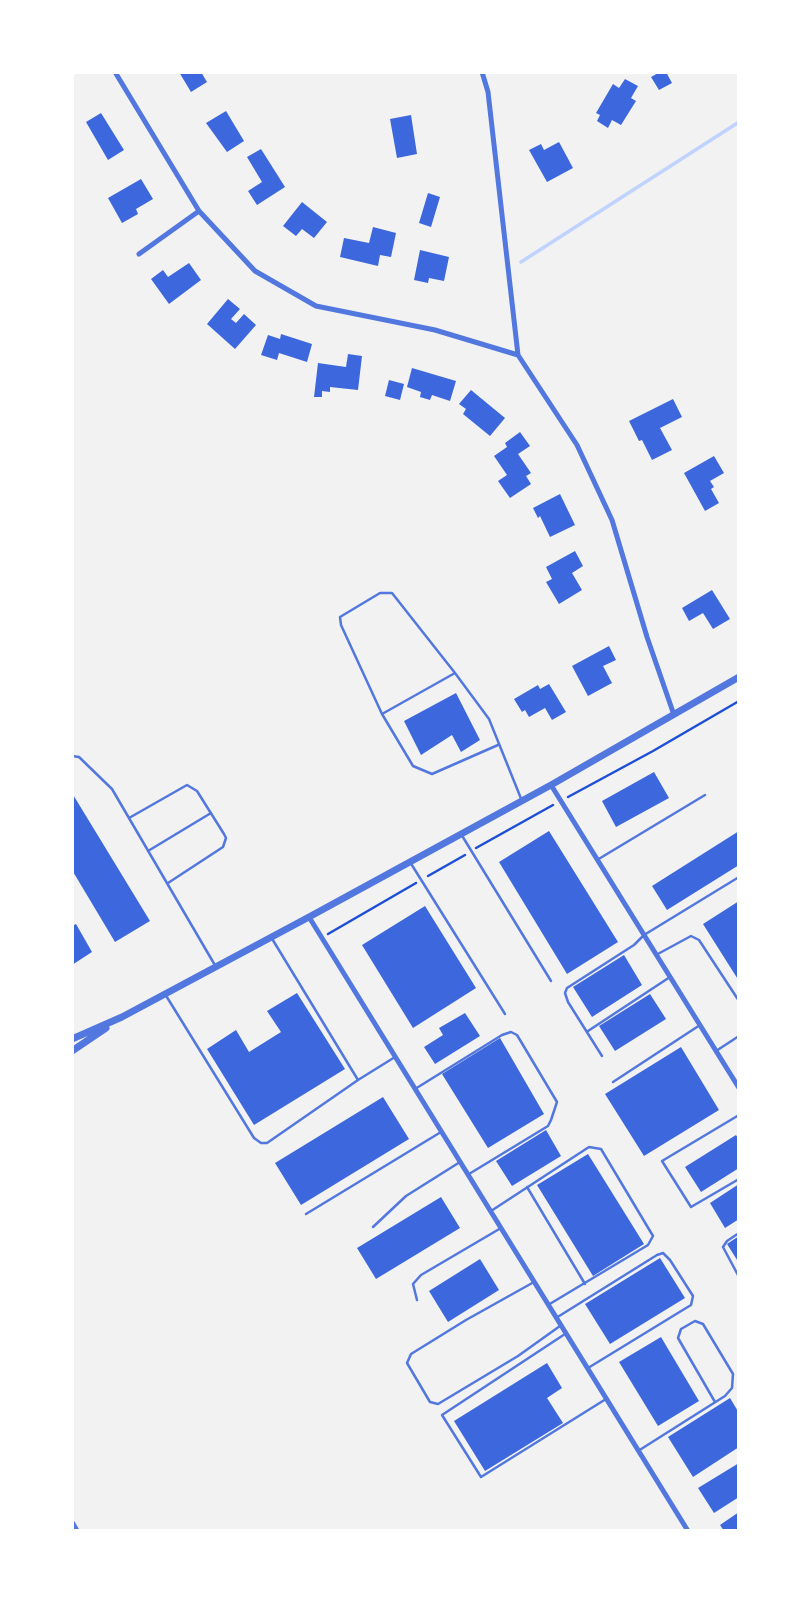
<!DOCTYPE html>
<html>
<head>
<meta charset="utf-8">
<style>
	body { margin:0 }
	#map { position:relative; width:811px; height:1603px; overflow:hidden; background:#f2f2f2; font-family:Signika,sans-serif }
	canvas { display:block }
	.frame { position:absolute; inset:0; border:74px solid #fff; pointer-events:none }
</style>
</head>
<body>
<div id="map">
<canvas width="811" height="1603"></canvas>
<div class="frame"></div>
</div>
<script>
const c = document.querySelector('canvas').getContext('2d');
c.lineJoin = 'round';
const poly = rows => new Path2D(rows.map(r => 'M' + r).join(''));
function stroke(path, color, width, dash) { c.strokeStyle = color; c.lineWidth = width; c.lineCap = dash ? 'butt' : 'round'; c.setLineDash(dash || []); c.stroke(path); }
function fill(path, color) { c.fillStyle = color; c.fill(path, 'evenodd'); }
stroke(poly([
	[521,262,739,122]
]), '#bfd3fe', 3.5);
fill(poly([
	[179,72,201,72,207,82,191,92],
	[660,72,666,72,672,83,659,90,651,77],
	[625,79,638,86,631,98,636,101,621,125,612,120,608,128,597,121,600,115,596,113,613,84,619,88],
	[226,111,244,141,227,152,206,123],
	[101,113,124,150,108,160,86,122],
	[411,115,417,154,397,158,390,119],
	[559,142,573,168,547,182,529,150,541,144,544,150],
	[261,149,285,187,257,205,248,191,262,182,247,157],
	[141,179,153,199,136,209,138,214,122,223,108,198],
	[428,193,440,197,431,227,419,223],
	[302,202,327,222,314,238,302,229,296,236,283,226],
	[373,227,396,233,391,257,380,255,378,266,340,257,344,238,369,243],
	[420,250,449,257,444,281,429,278,428,283,414,280],
	[189,263,201,280,169,304,151,279,163,270,168,277],
	[228,299,240,309,231,319,236,323,244,314,256,325,235,349,207,324],
	[281,334,312,344,307,362,279,353,277,360,261,355,268,335,280,339],
	[348,354,362,356,358,390,330,387,330,392,322,391,322,397,314,397,318,363,346,367],
	[412,368,456,381,450,401,432,395,430,400,420,397,421,392,407,387],
	[389,380,404,384,400,400,385,396],
	[471,390,505,418,490,436,463,414,466,409,459,404],
	[673,399,682,417,660,428,672,450,652,460,642,440,639,441,629,421],
	[520,432,530,446,518,454,531,473,526,476,531,484,510,498,498,481,507,475,494,456,507,447,505,443],
	[714,456,724,473,710,481,714,487,711,489,719,503,705,511,684,473],
	[560,494,575,525,550,537,540,516,538,518,533,508],
	[575,551,583,566,572,573,582,590,559,604,546,582,552,579,546,567],
	[712,590,730,619,713,629,703,613,689,621,682,608],
	[609,646,616,660,603,666,612,683,588,696,572,666],
	[549,684,566,712,552,720,545,708,529,717,525,710,522,712,514,699,538,685,540,689],
	[456,693,480,740,461,752,452,735,421,755,404,721],
	[654,772,669,798,616,827,602,801],
	[72,793,150,921,115,942,72,870],
	[549,831,618,942,567,974,499,862],
	[739,831,739,865,667,910,652,886],
	[739,901,739,981,703,924],
	[425,906,476,988,413,1028,362,945],
	[76,924,92,952,72,965,72,926],
	[624,955,642,985,592,1017,573,987],
	[297,993,345,1069,254,1125,207,1049,236,1030,249,1052,281,1032,267,1011],
	[650,994,666,1019,615,1051,599,1026],
	[465,1013,480,1036,435,1064,424,1047,443,1035,439,1028],
	[500,1038,544,1114,488,1148,442,1074],
	[681,1047,719,1110,644,1156,605,1094],
	[383,1097,409,1139,301,1205,275,1163],
	[546,1130,561,1156,512,1186,496,1161],
	[736,1135,739,1140,739,1168,701,1192,685,1167],
	[588,1154,644,1244,593,1276,537,1185],
	[739,1184,739,1219,725,1228,710,1203],
	[441,1197,460,1228,376,1279,357,1248],
	[739,1236,739,1263,727,1244],
	[660,1258,685,1298,610,1344,585,1304],
	[480,1259,499,1290,448,1322,429,1291],
	[661,1337,699,1401,658,1426,619,1362],
	[547,1363,562,1388,547,1398,563,1423,485,1471,454,1421],
	[730,1398,739,1413,739,1447,693,1477,668,1437],
	[739,1463,739,1497,714,1513,698,1488],
	[739,1512,739,1531,724,1531,720,1525]
]), '#3d67dc');
stroke(poly([
	[568,797,653,751,739,701],
	[476,848,553,805],
	[428,876,465,855],
	[328,934,416,883]
]), '#1d4ed8', 2.5);
stroke(poly([
	[455,673,382,714,341,625,340,617,380,593,392,593,455,673,489,719,522,801],
	[382,714,413,766,432,774,498,745],
	[72,756,79,757,112,789,216,967],
	[129,818,187,785,197,791,224,834,226,838,223,847,168,883],
	[461,834,551,981],
	[148,851,211,813],
	[597,860,705,795],
	[410,862,505,1014],
	[271,937,358,1080,395,1057],
	[656,955,691,936,699,940,739,1001],
	[165,994,254,1138,261,1143,267,1143,358,1080],
	[588,1031,670,977],
	[716,1051,739,1036],
	[602,1056,568,1002,565,993,567,988,634,945,644,935,739,877],
	[613,1082,700,1025],
	[415,1089,502,1035,511,1032,517,1035,557,1102,551,1120,548,1126,469,1174],
	[739,1115,662,1161,691,1207,739,1179],
	[527,1187,585,1284],
	[491,1211,589,1147,601,1149,653,1236,648,1245,548,1305],
	[306,1214,441,1132],
	[373,1227,406,1196,460,1162],
	[739,1233,727,1241,723,1247,739,1277],
	[534,1282,466,1320,411,1354,407,1363,430,1402,438,1404,518,1356,560,1326],
	[417,1300,413,1284,421,1275,501,1228],
	[556,1318,657,1255,663,1253,670,1260,693,1296,691,1305,588,1368],
	[565,1334,442,1415,481,1477,606,1399],
	[638,1451,725,1396,732,1388,733,1374,703,1324,695,1321,681,1329,678,1338,715,1402]
]), '#5277de', 2.5);
stroke(poly([
	[115,72,199,211,255,271,316,306,435,330,518,355,577,445,612,520,647,637,674,715],
	[482,72,488,92,518,355],
	[139,254,199,211],
	[551,785,739,1088],
	[309,917,688,1531]
]), '#5277de', 5);
stroke(poly([
	[72,1039,122,1017,309,917,551,785,739,677],
	[72,1051,106,1028],
	[72,1524,76,1531]
]), '#5277de', 7);
</script>
</body>
</html>
